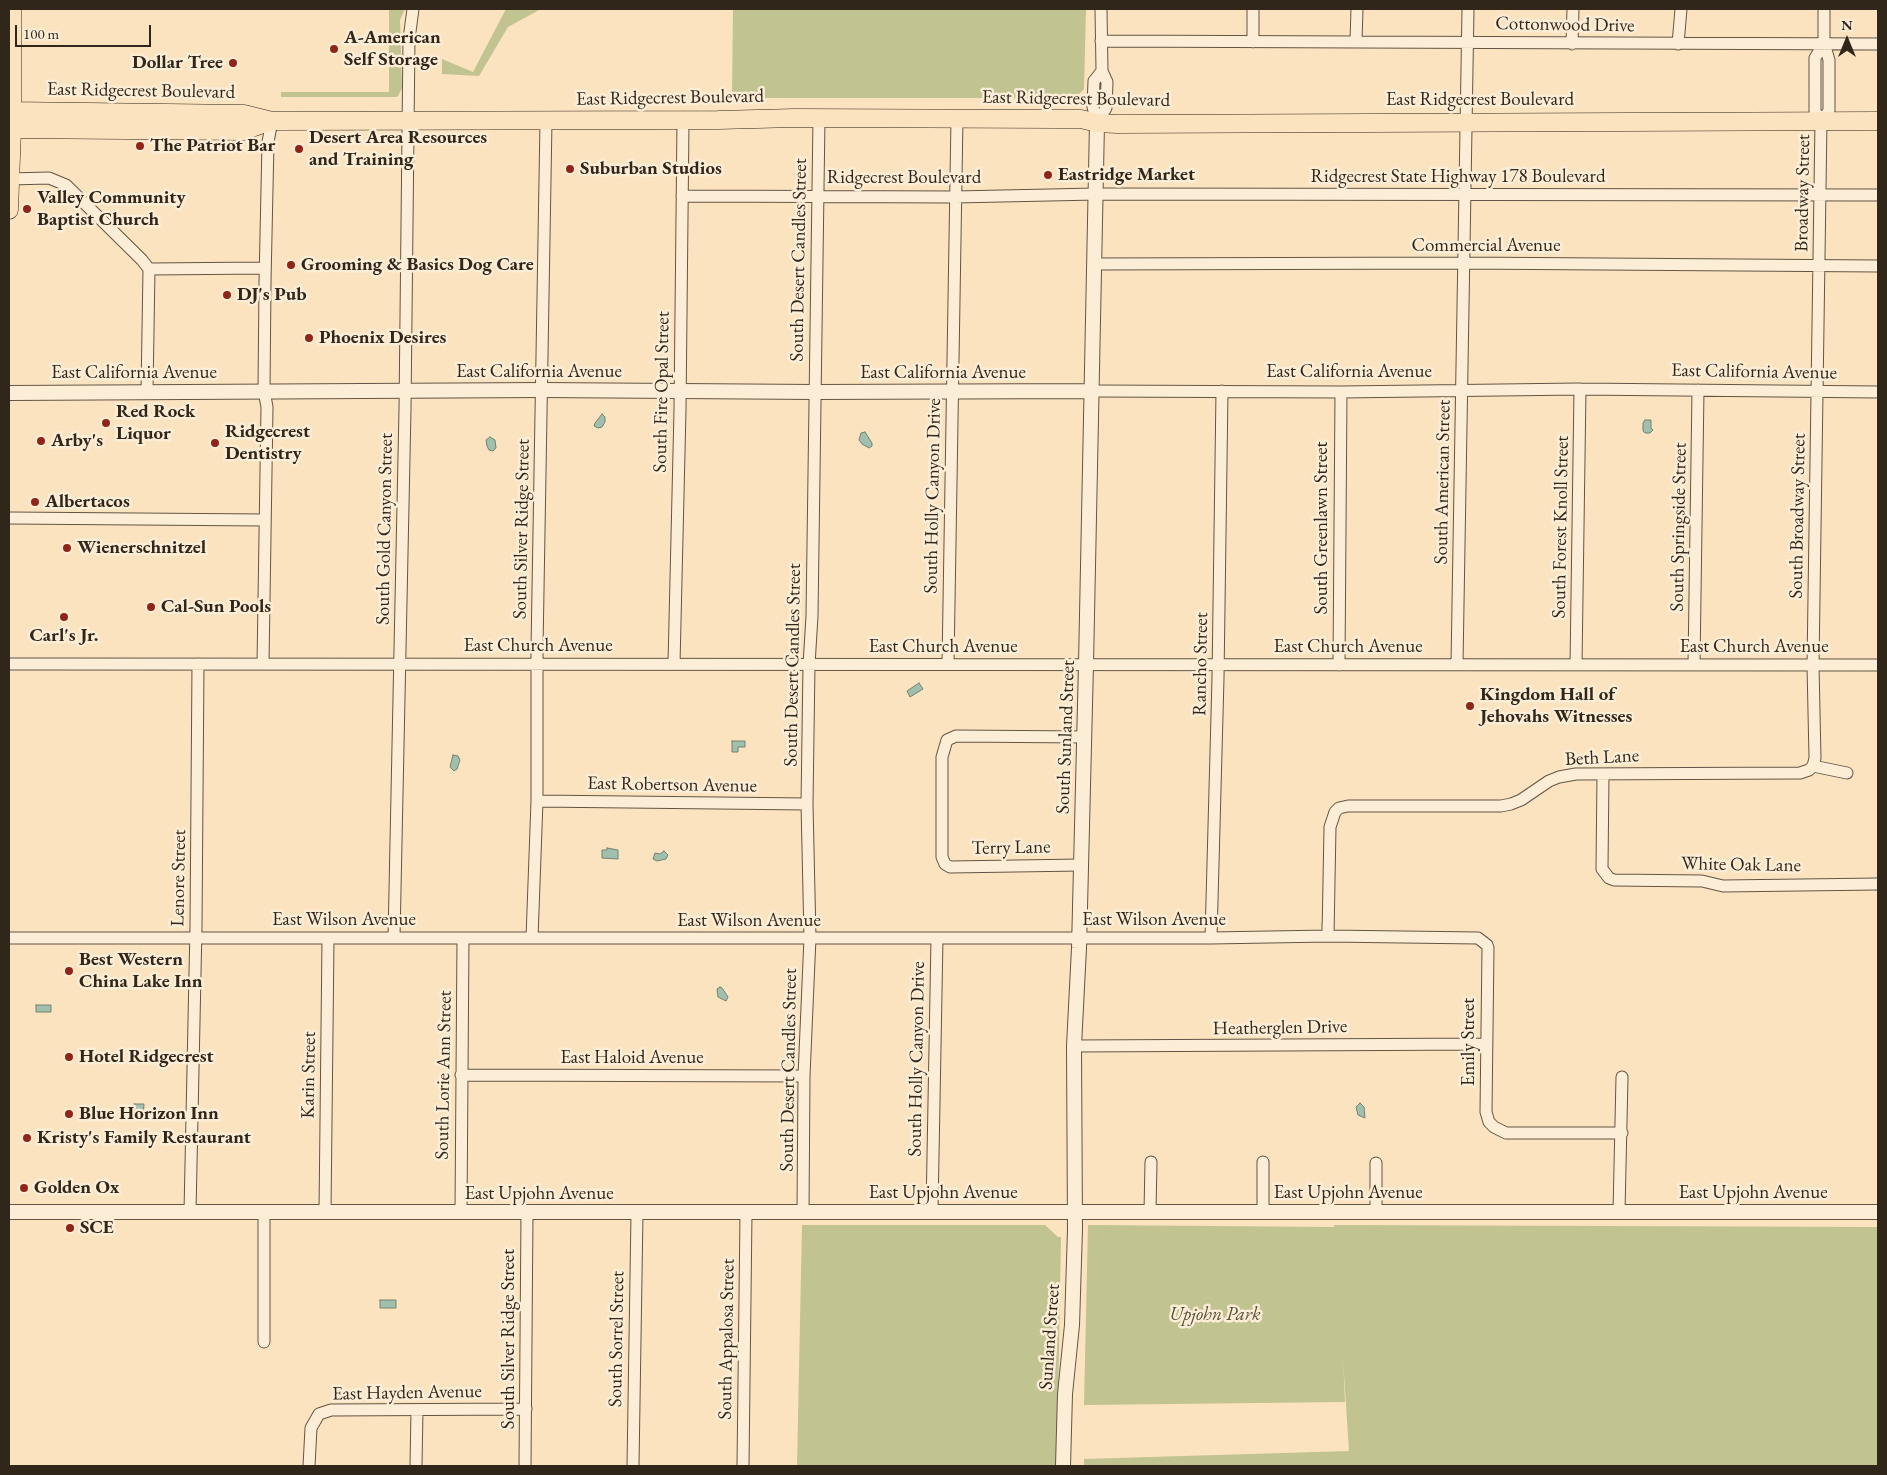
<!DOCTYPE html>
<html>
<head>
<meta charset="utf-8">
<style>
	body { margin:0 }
	#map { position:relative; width:1887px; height:1475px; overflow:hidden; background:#fbe3c0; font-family:"EB Garamond",serif }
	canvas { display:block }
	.frame { position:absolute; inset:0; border:10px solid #30261a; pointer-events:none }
	.north { position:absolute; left:1822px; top:15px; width:50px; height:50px; -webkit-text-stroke:4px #fcedd6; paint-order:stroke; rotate:0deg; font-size:14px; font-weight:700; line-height:20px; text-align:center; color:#30261a }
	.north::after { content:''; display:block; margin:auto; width:18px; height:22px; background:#30261a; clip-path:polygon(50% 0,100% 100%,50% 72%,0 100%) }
	.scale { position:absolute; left:15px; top:25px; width:136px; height:22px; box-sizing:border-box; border:2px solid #30261a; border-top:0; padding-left:6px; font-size:15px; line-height:18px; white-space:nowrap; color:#30261a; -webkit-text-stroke:4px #fcedd6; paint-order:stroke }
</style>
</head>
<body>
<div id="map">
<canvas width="1887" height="1475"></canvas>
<div class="frame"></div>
<div class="north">N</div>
<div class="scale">100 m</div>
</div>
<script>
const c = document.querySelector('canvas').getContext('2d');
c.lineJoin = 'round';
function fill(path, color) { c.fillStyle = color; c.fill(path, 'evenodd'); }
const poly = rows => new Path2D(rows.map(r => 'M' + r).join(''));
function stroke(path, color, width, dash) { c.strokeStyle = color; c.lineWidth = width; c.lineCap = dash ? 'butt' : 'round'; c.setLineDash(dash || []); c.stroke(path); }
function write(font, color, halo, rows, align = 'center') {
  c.font = font + ' "EB Garamond",serif'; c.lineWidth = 5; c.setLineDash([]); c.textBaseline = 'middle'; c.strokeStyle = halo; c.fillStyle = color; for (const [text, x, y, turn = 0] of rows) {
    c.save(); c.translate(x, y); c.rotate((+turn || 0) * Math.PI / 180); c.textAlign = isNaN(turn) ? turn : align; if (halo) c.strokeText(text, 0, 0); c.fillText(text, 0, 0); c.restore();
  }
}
fill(poly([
	[389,9,405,9,400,20,402,88,398,96,396,97,281,97,281,92,389,92],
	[506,9,541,9,508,27,479,76,442,74,442,59,473,72],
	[733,9,1086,9,1084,89,1075,98,732,98],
	[802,1225,1045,1225,1058,1237,1061,1237,1057,1466,797,1466],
	[1088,1225,1334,1227,1334,1225,1878,1227,1878,1466,1084,1466,1084,1459,1349,1451,1343,1359,1345,1402,1084,1405]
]), '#c1c390');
const water = poly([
	[602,414,605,417,605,422,602,427,598,428,594,426,595,423,602,414],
	[1645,420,1651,420,1651,428,1653,430,1650,433,1645,433,1643,431,1643,423,1645,420],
	[865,432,872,443,872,446,869,448,862,444,859,440,861,433,865,432],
	[490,437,495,440,496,448,493,451,489,450,487,446,486,440,490,437],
	[919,683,923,689,910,697,907,691,919,683],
	[732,741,745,741,745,747,738,747,738,752,732,752,732,741],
	[453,755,458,756,460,760,457,769,454,771,450,767,453,755],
	[607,848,618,850,618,859,602,858,602,850,607,850,607,848],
	[664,851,668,855,666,859,657,861,653,859,655,853,660,854,664,851],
	[720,987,722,988,728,997,726,1001,718,997,717,989,720,987],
	[36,1005,51,1005,51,1012,36,1012,36,1005],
	[1360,1103,1364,1107,1365,1118,1358,1115,1356,1107,1360,1103],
	[134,1104,144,1104,143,1119,136,1119,136,1116,134,1116,134,1104],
	[380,1300,396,1300,396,1308,380,1308,380,1300]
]);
fill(water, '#a0bfad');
stroke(water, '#738272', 1);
const minor = poly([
	[1101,41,1878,44],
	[1356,41,1357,9],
	[1253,42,1253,9],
	[1572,44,1573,9],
	[1678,44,1681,9],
	[1821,121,1829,111,1829,60,1824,43,1824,9],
	[1097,123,1106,108,1107,82,1102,71,1101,9],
	[1097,123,1093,107,1094,81,1102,71],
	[9,179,49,178,66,185,142,260,149,269,147,392],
	[682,196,955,197,1096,194,1878,195],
	[1094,264,1464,263,1878,266],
	[149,269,265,268],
	[1092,391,1341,392,1580,389,1878,392],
	[9,518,265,520],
	[1339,648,1339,665,1341,392],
	[9,664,1878,665],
	[263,664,267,407,264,391,265,282,268,142,272,121],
	[674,664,680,410,683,121],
	[948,664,957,118],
	[1457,664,1468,9],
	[1694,664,1698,390],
	[1576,665,1580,389],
	[1813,766,1815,758,1813,665,1821,121,1815,111,1815,58,1824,43],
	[1603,774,1602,869,1609,878,1614,880,1702,881,1723,886,1878,884],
	[537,801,807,804],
	[1081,865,950,867,945,864,942,857,942,757,947,740,956,736,1084,737],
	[1328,924,1328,936,1330,827,1335,812,1339,808,1348,806,1501,806,1511,804,1521,800,1549,781,1559,777,1576,774,1800,773,1809,770,1813,766,1847,773],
	[9,938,1211,938,1328,936,1478,938,1487,945,1488,948,1486,1112,1489,1122,1494,1127,1506,1133,1622,1133],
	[394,938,405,409,409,39,413,9],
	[532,938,537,801,537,649,546,121],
	[1211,938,1218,678,1222,391],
	[1074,1046,1486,1044],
	[461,1075,804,1076],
	[1376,1163,1376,1212],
	[932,1211,937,938],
	[190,1212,196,926,198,664],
	[264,1212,264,1342],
	[325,1212,328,939],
	[461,1212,463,938],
	[803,1212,804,1076,810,938,807,804,809,665,812,616,819,118],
	[1150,1212,1151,1162],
	[1263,1212,1263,1162],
	[1619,1212,1622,1077],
	[309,1466,311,1428,319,1414,331,1410,526,1409],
	[416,1466,417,1410],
	[525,1466,527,1213],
	[633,1466,637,1213],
	[743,1466,746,1213]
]);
const tertiary = poly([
	[9,393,541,390,815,392,1092,391],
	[9,1212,1878,1212],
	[1063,1466,1065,1394,1072,1325,1075,1229,1074,1046,1079,948,1086,664,1097,123]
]);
const primary = poly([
	[9,111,244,114,272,121,718,120,795,118,1059,119,1081,119,1097,123,1117,124,1878,121],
	[9,129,243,131,271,121],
	[9,210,12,129,12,9]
]);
stroke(minor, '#635544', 13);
stroke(tertiary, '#635544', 16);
stroke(primary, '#30261a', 19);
stroke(minor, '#fcedd6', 11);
stroke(tertiary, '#fcedd6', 14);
stroke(primary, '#fbe3c0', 18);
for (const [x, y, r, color] of [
	[334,49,5,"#8f2418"],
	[233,63,5,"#8f2418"],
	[140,146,5,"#8f2418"],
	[299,149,5,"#8f2418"],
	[570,169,5,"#8f2418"],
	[1048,175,5,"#8f2418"],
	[27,209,5,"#8f2418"],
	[291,265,5,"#8f2418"],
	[227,295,5,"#8f2418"],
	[309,338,5,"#8f2418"],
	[106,423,5,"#8f2418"],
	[41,441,5,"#8f2418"],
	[215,443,5,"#8f2418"],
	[35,502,5,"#8f2418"],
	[67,548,5,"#8f2418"],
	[151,607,5,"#8f2418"],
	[64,617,5,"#8f2418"],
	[1470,706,5,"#8f2418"],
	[69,971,5,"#8f2418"],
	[69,1057,5,"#8f2418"],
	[69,1114,5,"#8f2418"],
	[27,1138,5,"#8f2418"],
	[24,1188,5,"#8f2418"],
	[70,1228,5,"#8f2418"]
]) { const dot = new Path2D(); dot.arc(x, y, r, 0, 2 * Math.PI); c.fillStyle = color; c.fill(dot); stroke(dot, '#fcedd6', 2); }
write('19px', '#30261a', '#fcedd6', [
	["Cottonwood Drive",1565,25,1],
	["East Ridgecrest Boulevard",141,91,1],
	["East Ridgecrest Boulevard",670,98,-1],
	["East Ridgecrest Boulevard",1076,99,1],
	["East Ridgecrest Boulevard",1480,100],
	["Ridgecrest State Highway 178 Boulevard",1458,177],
	["Ridgecrest Boulevard",904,178],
	["Broadway Street",1803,193,-89],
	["Commercial Avenue",1486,246],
	["South Desert Candles Street",799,260,-89],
	["East California Avenue",539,372],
	["East California Avenue",1349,372],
	["East California Avenue",1754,372,1],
	["East California Avenue",134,373],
	["East California Avenue",943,373],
	["South Fire Opal Street",662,392,-89],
	["South American Street",1443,482,-89],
	["South Holly Canyon Drive",933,496,-89],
	["South Broadway Street",1798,516,-89],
	["South Forest Knoll Street",1561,527,-89],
	["South Springside Street",1679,527,-89],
	["South Greenlawn Street",1322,528,-90],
	["South Gold Canyon Street",385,529,-89],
	["South Silver Ridge Street",522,529,-89],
	["East Church Avenue",538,646],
	["East Church Avenue",943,647],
	["East Church Avenue",1348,647],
	["East Church Avenue",1754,647],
	["Rancho Street",1201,664,-89],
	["South Desert Candles Street",793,665,-89],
	["South Sunland Street",1066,737,-88],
	["Beth Lane",1602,758,-3],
	["East Robertson Avenue",672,785,1],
	["Terry Lane",1011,848,-1],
	["White Oak Lane",1741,865,1],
	["Lenore Street",179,878,-89],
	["East Wilson Avenue",344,920],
	["East Wilson Avenue",1154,920],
	["East Wilson Avenue",749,921],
	["Heatherglen Drive",1280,1028,-1],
	["Emily Street",1469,1042,-90],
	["East Haloid Avenue",632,1058],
	["South Holly Canyon Drive",917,1059,-89],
	["South Desert Candles Street",789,1070,-89],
	["Karin Street",309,1075,-89],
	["South Lorie Ann Street",444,1075,-89],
	["East Upjohn Avenue",943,1193],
	["East Upjohn Avenue",1348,1193],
	["East Upjohn Avenue",1753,1193],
	["East Upjohn Avenue",539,1194],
	["Sunland Street",1050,1337,-86],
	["South Silver Ridge Street",509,1339,-90],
	["South Sorrel Street",617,1339,-89],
	["South Appalosa Street",727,1339,-89],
	["East Hayden Avenue",407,1393,-1]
]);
write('bold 19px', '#30261a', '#fcedd6', [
	["A-American",344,38],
	["Self Storage",344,60],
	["Dollar Tree",223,63,"right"],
	["Desert Area Resources",309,138],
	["and Training",309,160],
	["The Patriot Bar",150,146],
	["Suburban Studios",580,169],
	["Eastridge Market",1058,175],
	["Valley Community",37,198],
	["Baptist Church",37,220],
	["Grooming & Basics Dog Care",301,265],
	["DJ's Pub",237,295],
	["Phoenix Desires",319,338],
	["Red Rock",116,412],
	["Liquor",116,434],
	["Ridgecrest",225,432],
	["Dentistry",225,454],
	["Arby's",51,441],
	["Albertacos",45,502],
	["Wienerschnitzel",77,548],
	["Cal-Sun Pools",161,607],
	["Carl's Jr.",64,636,"center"],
	["Kingdom Hall of",1480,695],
	["Jehovahs Witnesses",1480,717],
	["Best Western",79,960],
	["China Lake Inn",79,982],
	["Hotel Ridgecrest",79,1057],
	["Blue Horizon Inn",79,1114],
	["Kristy's Family Restaurant",37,1138],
	["Golden Ox",34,1188],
	["SCE",80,1228]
], 'left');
write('italic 19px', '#544d38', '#fcedd6', [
	["Upjohn Park",1215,1315]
]);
</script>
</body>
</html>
